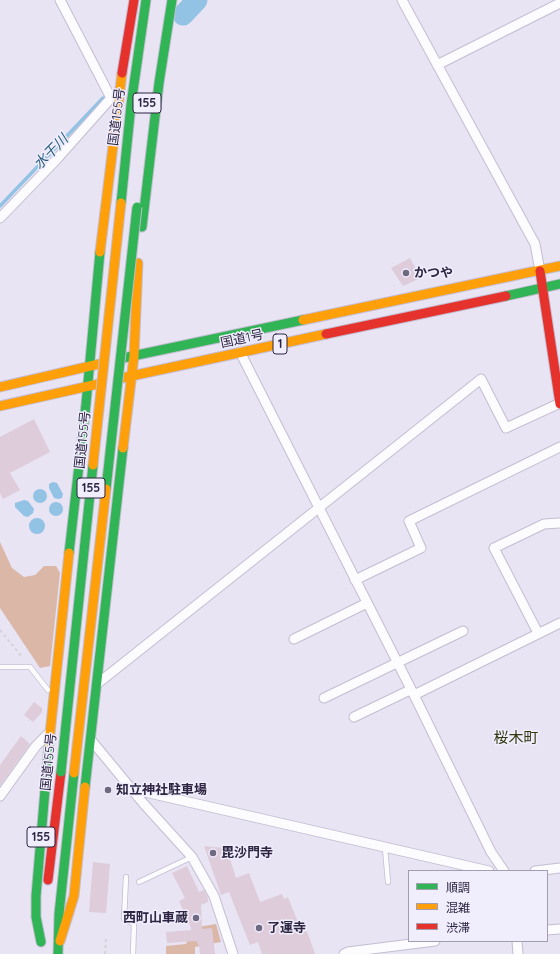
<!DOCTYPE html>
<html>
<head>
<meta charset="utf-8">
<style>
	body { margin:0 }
	#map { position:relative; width:560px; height:954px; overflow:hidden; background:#e8e4f4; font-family:Quicksand,"Noto Sans JP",sans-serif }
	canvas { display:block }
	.legend { position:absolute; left:408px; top:870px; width:140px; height:72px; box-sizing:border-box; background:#f0edfc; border:1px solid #a29db1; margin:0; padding:5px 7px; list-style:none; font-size:12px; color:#2d2541 }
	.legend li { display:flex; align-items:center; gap:8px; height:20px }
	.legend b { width:20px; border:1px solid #a29db1 }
</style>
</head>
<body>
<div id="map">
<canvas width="560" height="954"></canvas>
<ul class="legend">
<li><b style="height:5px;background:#30b455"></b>順調</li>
<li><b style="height:5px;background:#ff9f0a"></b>混雑</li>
<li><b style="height:5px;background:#e5322d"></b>渋滞</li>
</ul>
</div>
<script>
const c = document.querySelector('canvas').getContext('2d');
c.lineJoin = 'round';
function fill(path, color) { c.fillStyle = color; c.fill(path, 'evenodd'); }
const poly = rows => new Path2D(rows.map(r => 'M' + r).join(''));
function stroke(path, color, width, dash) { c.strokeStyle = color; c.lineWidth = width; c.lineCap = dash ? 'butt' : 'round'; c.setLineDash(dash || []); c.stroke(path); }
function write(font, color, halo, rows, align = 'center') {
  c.font = font + ' Quicksand,"Noto Sans JP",sans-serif'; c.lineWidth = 3; c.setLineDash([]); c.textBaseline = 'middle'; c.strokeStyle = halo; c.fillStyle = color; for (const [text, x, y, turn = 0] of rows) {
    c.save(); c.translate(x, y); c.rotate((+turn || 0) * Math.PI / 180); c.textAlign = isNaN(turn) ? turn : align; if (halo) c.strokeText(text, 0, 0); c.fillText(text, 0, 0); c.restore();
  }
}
fill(poly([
	[0,542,12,568,24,577,35,575,44,566,56,566,60,573,50,666,40,668,0,608],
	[216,924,221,942,195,947,195,954,166,954,166,946,186,944,192,928]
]), '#dbb7a7');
fill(poly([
	[53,482,57,483,63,494,62,498,58,499,54,498,49,488,49,484],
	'33 496a7 7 0 1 1 14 0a7 7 0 1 1-14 0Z',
	[24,500,28,501,34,509,33,513,28,517,24,516,15,507,15,503],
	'49 509a7 7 0 1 1 14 0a7 7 0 1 1-14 0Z',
	'29 526a8 8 0 1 1 16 0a8 8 0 1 1-16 0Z'
]), '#92c2e4');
stroke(poly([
	[0,206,103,98]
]), '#92c2e4', 3.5);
stroke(poly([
	[183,15,197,0]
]), '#92c2e4', 21);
fill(poly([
	[410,258,421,278,403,286,391,268],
	[34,419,50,452,10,473,20,490,3,499,0,493,0,437],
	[34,702,42,708,42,712,33,722,24,715],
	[21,736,30,744,0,786,0,765],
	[204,846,224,848,227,857,229,856,236,878,249,873,260,902,282,894,284,899,288,897,299,925,301,924,304,932,307,931,315,954,262,954,258,942,250,945,229,892,221,895],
	[93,862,110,864,106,913,89,912],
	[187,866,199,892,204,890,208,898,208,902,201,905,202,929,212,928,215,954,200,954,199,946,196,941,167,943,166,932,192,930,179,901,185,898,172,873]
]), '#deccda');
const lane = poly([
	[0,667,30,667,48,690],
	[385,848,388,882],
	[126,877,124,919,134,924,133,954],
	[139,882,192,857]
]);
const street = poly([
	[60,0,111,98,116,101],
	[402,0,535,244,540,271],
	[437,65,560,3],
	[0,218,56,160,111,98],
	[240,352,414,695,491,852,504,871],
	[355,580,421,548,409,521,560,447],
	[538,633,494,548,544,524,560,523],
	[294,639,367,603],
	[97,684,481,379,506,428,560,403],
	[414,695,560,623],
	[324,698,463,631],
	[354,717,410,690],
	[91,740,143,803,192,857,214,896,233,954],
	[132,789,489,871],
	[0,796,36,746,49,733],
	[535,871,560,868],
	[547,930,560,929],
	[517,941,518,954],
	[344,954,348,952,435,941]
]);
const fast = poly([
	[121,203,131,105,146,0],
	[142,227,159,83,172,0],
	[506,296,560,284],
	[123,358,303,320],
	[69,553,86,404,100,252],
	[85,787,123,448],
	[41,942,36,917,36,896,49,743],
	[58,954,59,914,74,773]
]);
const slow = poly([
	[100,252,122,73],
	[303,320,560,266],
	[122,378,326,334],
	[0,387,99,364],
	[0,406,98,384],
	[123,448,134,356,138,263],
	[49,743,69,553],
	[60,941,74,896,85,787]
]);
const jam = poly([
	[122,73,134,0],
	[540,271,560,404],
	[326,334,506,296],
	[48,880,61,772]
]);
stroke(lane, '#c3bdd2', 6);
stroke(street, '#c3bdd2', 11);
stroke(fast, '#c3bdd2', 11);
stroke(slow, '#c3bdd2', 11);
stroke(jam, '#c3bdd2', 11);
stroke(poly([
	[0,630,23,658],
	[265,947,266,954],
	[105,954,106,939]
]), '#d4d3d8', 2, [3, 3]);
stroke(lane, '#fcfbfd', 4.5);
stroke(street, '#fcfbfd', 9);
stroke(fast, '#30b455', 9);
stroke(slow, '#ff9f0a', 9);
stroke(jam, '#e5322d', 9);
const fastBridge = poly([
	[106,489,137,207],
	[61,772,93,465]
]);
const slowBridge = poly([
	[93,465,121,203],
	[74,773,106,489]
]);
stroke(fastBridge, '#c3bdd2', 11, []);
stroke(slowBridge, '#c3bdd2', 11, []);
stroke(fastBridge, '#30b455', 9);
stroke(slowBridge, '#ff9f0a', 9);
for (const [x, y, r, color] of [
	[406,273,4,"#6e6880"],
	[108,790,4,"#6e6880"],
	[213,853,4,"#6e6880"],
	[196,918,4,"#6e6880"],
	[259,928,4,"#6e6880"]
]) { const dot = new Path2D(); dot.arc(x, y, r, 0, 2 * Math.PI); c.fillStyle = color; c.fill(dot); stroke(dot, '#f0edfc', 1.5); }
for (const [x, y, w] of [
	[147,103,28],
	[280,344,14],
	[91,488,28],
	[41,837,28]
]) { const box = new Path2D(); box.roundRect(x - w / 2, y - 10, w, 20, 3); c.fillStyle = '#f0edfc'; c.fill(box); stroke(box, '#2d2541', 1); }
write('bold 12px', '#2d2541', null, [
	["155",147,103],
	["1",280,344],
	["155",91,488],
	["155",41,837]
]);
write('13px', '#2d2541', '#f0edfc', [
	["国道155号",117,117,-83],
	["国道1号",242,339,-12],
	["国道155号",83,440,-84],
	["国道155号",49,762,-84]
]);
write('bold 13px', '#2d2541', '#f0edfc', [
	["かつや",414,273],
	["知立神社駐車場",116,790],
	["毘沙門寺",221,853],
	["西町山車蔵",188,918,"right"],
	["了運寺",267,928]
], 'left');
write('italic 14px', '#275c7a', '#f0edfc', [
	["水干川",51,152,-46]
]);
write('15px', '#343911', '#f0edfc', [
	["桜木町",516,738]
]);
</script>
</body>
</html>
